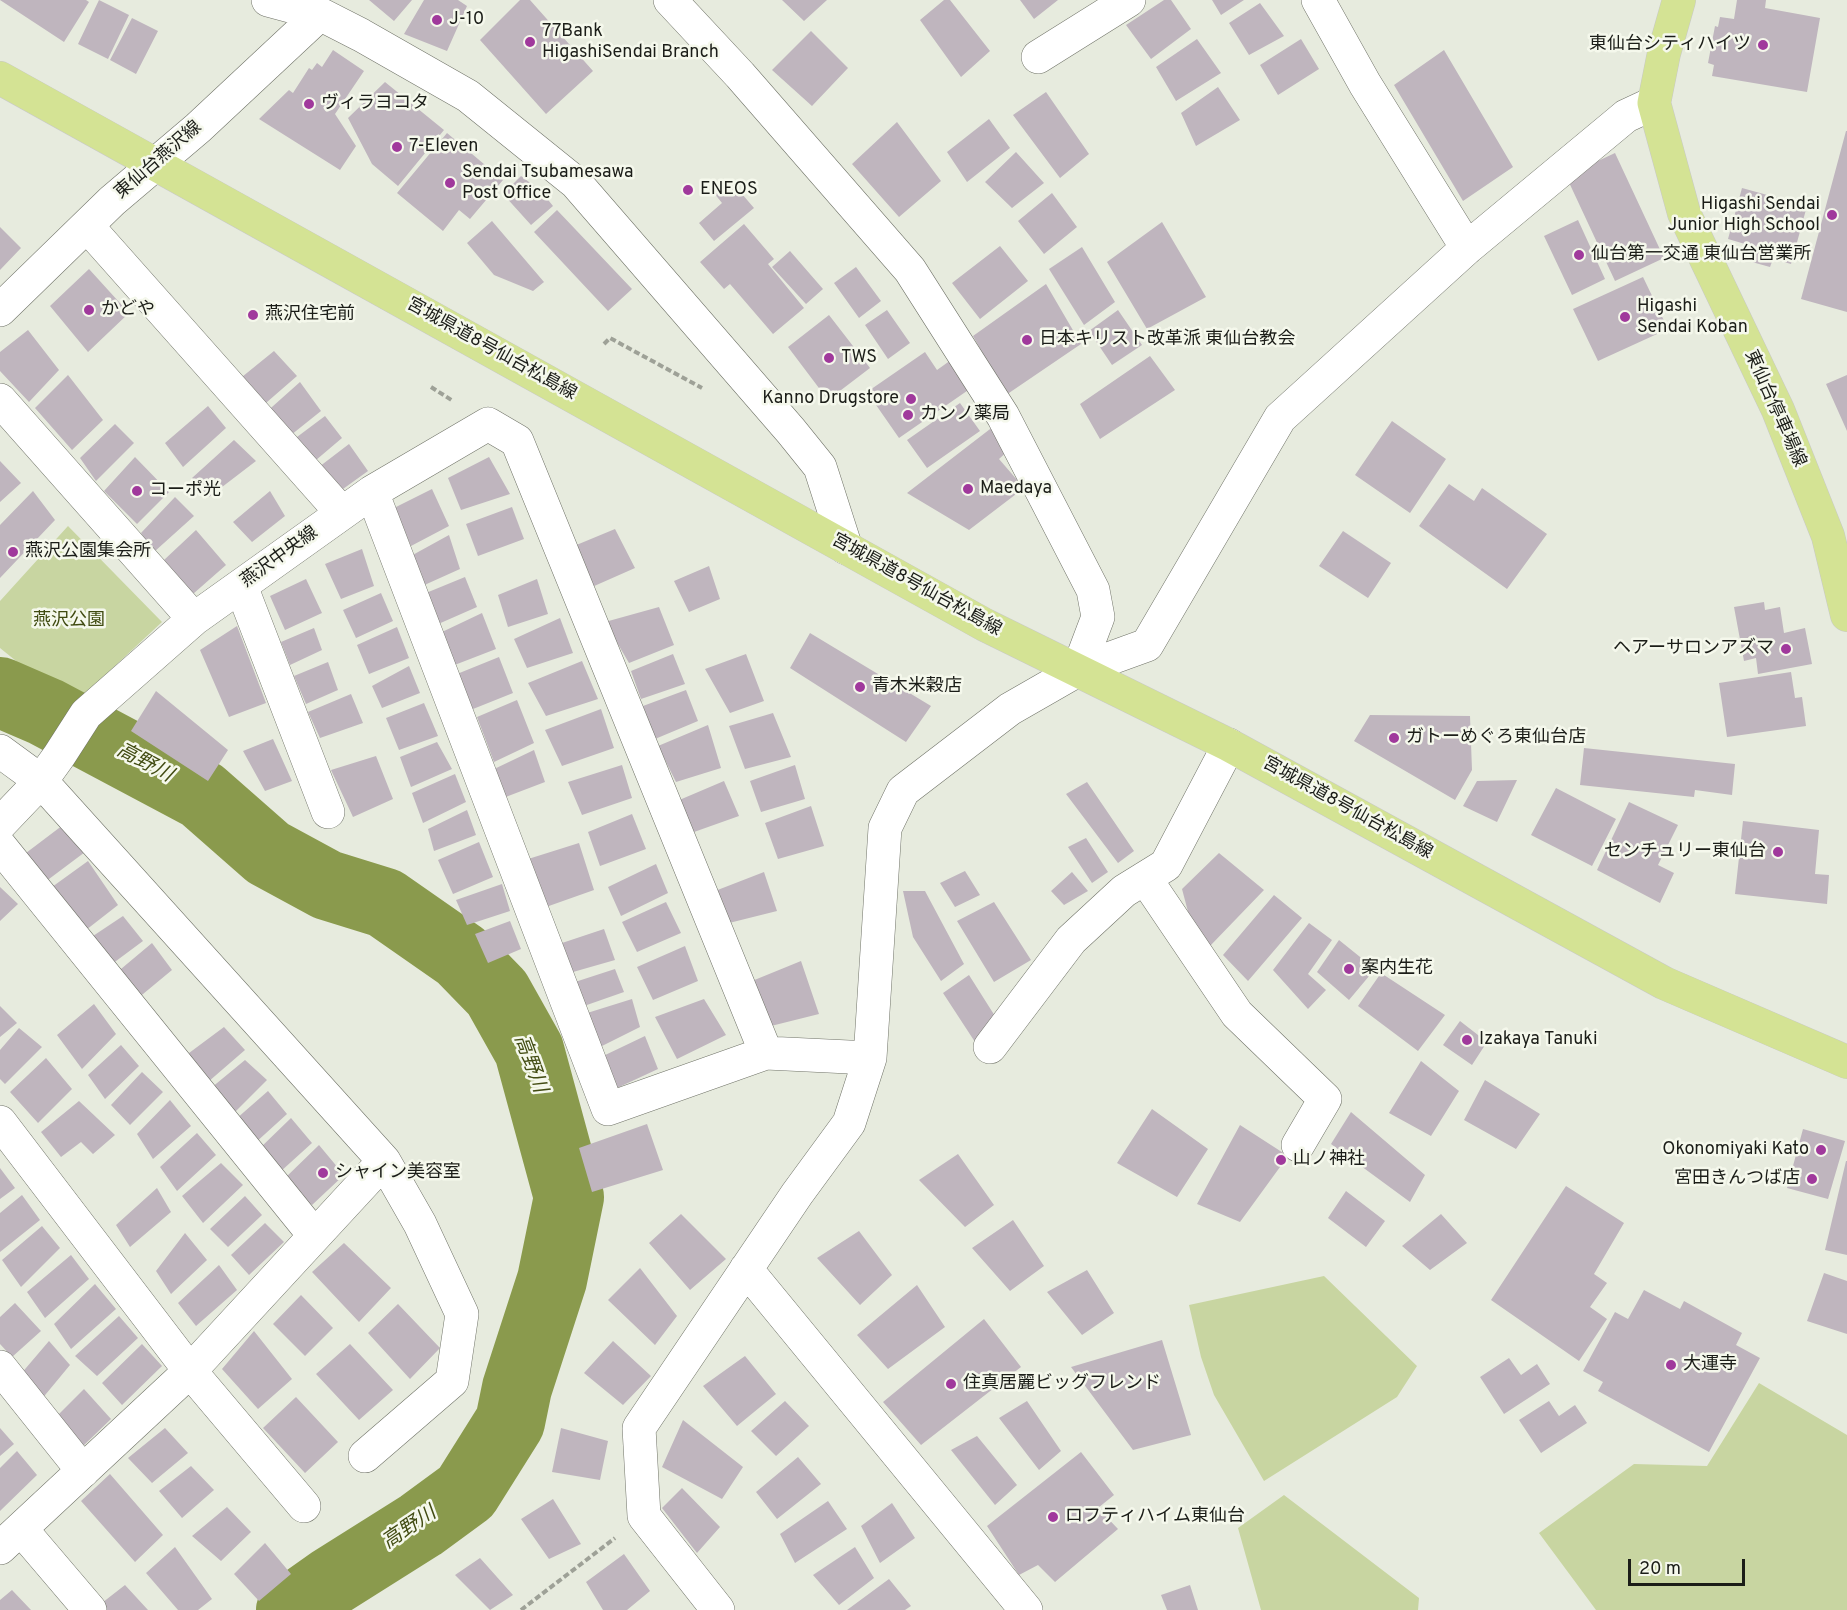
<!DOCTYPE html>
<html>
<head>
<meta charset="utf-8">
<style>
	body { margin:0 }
	#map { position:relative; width:1847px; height:1610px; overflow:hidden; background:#e7ebde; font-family:Overpass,sans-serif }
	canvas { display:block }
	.scale { position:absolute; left:1628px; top:1559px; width:117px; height:27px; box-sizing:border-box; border:3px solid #1b1d18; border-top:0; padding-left:8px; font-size:18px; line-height:21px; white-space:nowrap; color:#1b1d18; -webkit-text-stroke:4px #f5f8ec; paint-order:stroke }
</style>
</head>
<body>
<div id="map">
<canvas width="1847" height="1610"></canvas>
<div class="scale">20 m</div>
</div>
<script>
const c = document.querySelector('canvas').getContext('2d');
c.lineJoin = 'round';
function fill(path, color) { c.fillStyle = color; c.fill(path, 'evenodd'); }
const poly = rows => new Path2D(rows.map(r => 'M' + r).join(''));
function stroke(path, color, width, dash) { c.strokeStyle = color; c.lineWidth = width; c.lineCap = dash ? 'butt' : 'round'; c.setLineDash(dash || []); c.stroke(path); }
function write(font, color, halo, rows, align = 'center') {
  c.font = font + ' Overpass,"Noto Sans JP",sans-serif'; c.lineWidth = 5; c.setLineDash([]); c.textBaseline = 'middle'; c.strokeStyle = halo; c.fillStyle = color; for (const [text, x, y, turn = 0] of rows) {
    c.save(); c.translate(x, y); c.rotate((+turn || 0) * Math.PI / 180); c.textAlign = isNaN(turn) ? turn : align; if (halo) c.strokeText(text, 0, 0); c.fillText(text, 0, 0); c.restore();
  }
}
fill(poly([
	[68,526,162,622,72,706,0,648,0,601],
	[1324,1276,1417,1366,1397,1397,1264,1481,1214,1395,1201,1357,1189,1305],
	[1759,1383,1847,1435,1847,1610,1596,1610,1539,1533,1634,1464,1707,1466],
	[1284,1495,1419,1598,1418,1610,1261,1610,1238,1528]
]), '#c8d5a1');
stroke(poly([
	[0,692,46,712,202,795,268,853,327,885,385,903,461,956,497,993,529,1050,569,1197,552,1280,517,1388,510,1422,466,1492,421,1525,332,1581,291,1610]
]), '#8a9a4d', 70);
fill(poly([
	[0,0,86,0,89,2,64,42],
	[99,0,129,15,108,59,78,44],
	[369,0,412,0,394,21],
	[424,0,458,0,467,6,447,51,404,34],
	[520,0,530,0,593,71,546,114,480,40],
	[782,0,827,0,804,21],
	[944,0,950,0,990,51,961,77,920,20],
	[1020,0,1058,0,1034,19],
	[1164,0,1171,0,1191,29,1151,59,1126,25],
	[1212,0,1244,0,1221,15],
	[1737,0,1766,0,1765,8,1820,18,1807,92,1712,76,1714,65,1708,63,1715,26,1718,27,1720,17,1734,19],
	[1260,3,1284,36,1249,55,1229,23],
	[132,18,158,31,136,74,110,60],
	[811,31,848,68,812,106,772,70],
	[1197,39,1221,73,1176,101,1156,67],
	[1301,39,1319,69,1278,95,1260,65],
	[333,50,364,71,335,114,356,146,340,170,259,119,289,90,293,93,309,68,312,70,317,63,322,67],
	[1444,50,1513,167,1463,201,1394,85],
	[385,82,444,130,398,186,372,164,348,118],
	[1218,87,1240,120,1196,146,1181,113],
	[1046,92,1089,154,1060,178,1013,115],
	[989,119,1010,148,967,182,947,152],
	[897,122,941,181,899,217,852,164],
	[1846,131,1847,131,1847,312,1801,299],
	[447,133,503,180,470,219,459,210,443,231,397,193],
	[1016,152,1044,183,1012,208,985,182],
	[1615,153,1664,258,1615,281,1566,176],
	[521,176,541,191,553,206,531,225,503,194],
	[730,180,754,208,714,241,699,223,722,203,714,193],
	[1742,188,1807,206,1791,264,1773,259,1770,267,1741,259,1745,244,1728,239],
	[1052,193,1077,227,1044,254,1018,221],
	[557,210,632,289,608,311,534,232],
	[1578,220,1605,279,1572,295,1544,236],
	[492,221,544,282,533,291,494,275,467,243],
	[1162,222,1206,297,1147,329,1107,262],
	[744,224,774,259,768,264,804,308,773,334,730,284,724,289,700,262],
	[0,227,21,248,0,270],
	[1000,246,1028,281,980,319,952,283],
	[1082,247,1115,302,1084,325,1049,269],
	[790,251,823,289,806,304,772,267],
	[856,267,881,301,859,318,834,283],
	[89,269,129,313,88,352,50,306],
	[1643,277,1668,329,1598,361,1573,309],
	[1046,284,1081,344,1006,395,973,336],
	[887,310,910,343,888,359,865,325],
	[1118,310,1142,345,1112,365,1089,331],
	[829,315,870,368,828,400,788,347],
	[28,330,59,370,29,402,0,371,0,352],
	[274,351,297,376,259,409,237,381],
	[925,352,937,370,958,355,977,384,899,438,867,392],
	[1150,356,1175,390,1100,439,1080,404],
	[68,375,103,420,72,450,35,408],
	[1847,375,1847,431,1826,384],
	[300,382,321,411,286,439,263,415],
	[960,403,980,431,927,468,907,440],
	[208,406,226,428,183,467,165,443],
	[325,416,342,438,309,466,289,443],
	[1392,421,1446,459,1410,513,1355,475],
	[115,424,134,443,96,481,80,458],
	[994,426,1010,449,999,459,1024,488,969,530,907,493],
	[234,440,256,461,209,497,192,478],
	[349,444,368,471,336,494,315,470],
	[135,457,169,492,137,524,104,491],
	[489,457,510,494,461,510,448,478],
	[0,461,21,483,0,502],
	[1449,484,1474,501,1482,488,1547,534,1507,589,1419,526],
	[432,489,449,526,411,546,394,508],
	[33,491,55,520,0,578,0,525],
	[270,491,285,516,252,542,233,522],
	[175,497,194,516,154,552,141,533],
	[512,507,524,539,478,556,466,524],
	[615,529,635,568,592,587,574,546],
	[196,530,226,565,193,594,164,560],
	[1343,531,1391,563,1368,598,1319,566],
	[449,535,460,569,420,587,409,557],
	[362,549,374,586,341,599,325,564],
	[709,566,720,599,689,612,674,581],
	[465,577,477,607,436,625,426,593],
	[306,579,322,613,285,630,270,596],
	[537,579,548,614,508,627,498,595],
	[381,593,393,621,356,638,343,610],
	[1764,602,1765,610,1780,607,1784,633,1805,628,1812,664,1758,674,1756,658,1744,661,1734,607],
	[659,607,674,645,629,663,605,622],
	[482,613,496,649,452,666,442,632],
	[560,618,573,653,527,668,514,639],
	[237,626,266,703,229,717,200,650],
	[397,627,409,658,369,674,357,645],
	[314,628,322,650,290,665,281,642],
	[810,633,931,706,906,742,790,668],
	[673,654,685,684,641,699,631,671],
	[746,654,764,701,730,713,705,669],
	[499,657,513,693,473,709,457,674],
	[582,661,598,699,546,716,528,683],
	[328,662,338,690,306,704,294,676],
	[409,666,420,693,382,708,372,686],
	[1791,672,1795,698,1802,697,1806,726,1727,737,1719,683],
	[686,690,698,721,655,739,643,706],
	[156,691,228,750,208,781,131,731],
	[351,694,363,723,320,738,308,712],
	[517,700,534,743,494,762,477,717],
	[424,703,438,736,399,750,386,718],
	[601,709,614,748,562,766,545,730],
	[773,713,791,757,745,769,729,726],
	[1370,715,1470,716,1472,770,1455,800,1354,741],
	[708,725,721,768,676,782,658,746],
	[273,739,292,781,265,791,243,751],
	[437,742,452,769,411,787,400,757],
	[1584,748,1735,764,1732,795,1695,790,1694,797,1580,785],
	[534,750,545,782,503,798,490,771],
	[376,756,393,799,353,817,331,770],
	[622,765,632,798,582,815,568,782],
	[795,765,805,799,761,812,750,781],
	[455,774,466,802,423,823,412,793],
	[1517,780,1497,822,1463,806,1477,781],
	[724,781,739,816,694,832,677,801],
	[1087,782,1134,851,1118,863,1066,794],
	[1556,788,1616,819,1592,866,1531,835],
	[1629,802,1678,825,1658,865,1674,873,1660,903,1597,870],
	[811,806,824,846,778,859,765,823],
	[467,810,476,835,434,851,428,829],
	[632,814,646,849,600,866,588,832],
	[1743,821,1819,830,1815,874,1829,875,1827,904,1735,894],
	[63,825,85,852,45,882,22,856],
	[1086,838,1108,872,1092,883,1068,847],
	[479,842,493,877,453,894,438,860],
	[579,843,594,890,546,907,525,860],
	[1219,853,1264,890,1210,946,1191,923,1182,889],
	[88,861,118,905,86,930,52,887],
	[656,864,668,893,621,916,608,887],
	[965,871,980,895,955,907,940,883],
	[764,872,777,911,725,924,715,891],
	[1072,872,1088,891,1064,905,1051,891],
	[502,884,510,911,467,925,456,900],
	[0,887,18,904,0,921],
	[903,891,925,891,964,964,941,981,913,937],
	[1274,895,1302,918,1248,981,1223,955],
	[666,902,681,933,637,952,622,922],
	[994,902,1031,960,994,982,957,921],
	[123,916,143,941,112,964,90,938],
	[510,921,521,949,488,963,475,934],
	[1309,923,1332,940,1308,974,1326,990,1308,1009,1273,970],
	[604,929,615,960,573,972,562,943],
	[1339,940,1375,969,1349,1000,1317,972],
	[152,943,172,970,137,999,115,974],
	[685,946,698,981,653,1000,637,967],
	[801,961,819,1014,771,1026,752,981],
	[615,969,624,992,584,1006,575,982],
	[1381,973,1445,1015,1418,1051,1358,1006],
	[969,975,1000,1024,975,1042,943,993],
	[632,999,640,1027,598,1048,584,1014],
	[704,999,726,1035,677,1059,655,1017],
	[94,1004,116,1034,82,1069,57,1035],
	[0,1006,17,1023,0,1037],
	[1460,1021,1487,1042,1472,1065,1443,1045],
	[224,1027,245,1050,208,1082,185,1056],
	[19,1028,42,1047,5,1084,0,1079,0,1050],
	[645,1036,658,1069,617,1088,601,1057],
	[121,1045,139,1066,105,1099,88,1075],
	[46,1058,72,1089,38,1123,10,1092],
	[245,1060,267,1080,233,1114,211,1088],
	[1421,1061,1459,1091,1431,1136,1389,1113],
	[142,1072,163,1092,130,1125,111,1105],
	[1485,1080,1540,1114,1516,1149,1464,1120],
	[268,1091,287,1114,254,1144,236,1119],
	[170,1100,191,1126,153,1159,137,1134],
	[79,1101,115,1135,93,1154,81,1142,61,1157,41,1132],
	[1152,1109,1208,1149,1177,1197,1117,1163],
	[1351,1112,1425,1175,1410,1202,1331,1144],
	[291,1118,312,1143,280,1172,258,1150],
	[647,1124,663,1170,592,1192,579,1148],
	[1240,1125,1288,1156,1240,1222,1197,1204],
	[1803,1129,1845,1141,1828,1199,1787,1188],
	[197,1133,216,1155,177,1191,160,1167],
	[319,1145,344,1175,312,1205,283,1180],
	[958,1154,994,1205,965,1227,919,1180],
	[1846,1161,1847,1161,1847,1255,1825,1250],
	[221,1163,243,1185,203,1223,182,1196],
	[0,1168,15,1188,0,1199],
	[1566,1186,1624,1223,1594,1274,1607,1283,1590,1307,1607,1319,1579,1361,1491,1300],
	[157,1188,171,1212,130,1247,116,1225],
	[1346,1191,1385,1221,1366,1247,1328,1218],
	[22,1195,40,1220,0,1252,0,1213],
	[245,1196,262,1215,228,1247,210,1229],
	[681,1214,726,1259,690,1290,649,1243],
	[1441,1214,1467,1243,1430,1270,1402,1246],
	[1013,1220,1044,1266,1010,1291,972,1248],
	[265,1223,284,1242,249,1275,231,1255],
	[42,1226,60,1248,21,1287,2,1260],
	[859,1231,892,1275,860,1305,817,1258],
	[185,1233,207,1260,171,1294,156,1271],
	[344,1243,391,1288,359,1322,312,1272],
	[71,1255,89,1279,45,1318,27,1292],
	[219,1265,237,1290,196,1326,178,1303],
	[640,1268,677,1316,655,1345,608,1300],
	[1087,1270,1114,1313,1082,1335,1047,1292],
	[1824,1273,1847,1281,1847,1334,1807,1321],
	[95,1284,116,1309,71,1349,54,1324],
	[917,1285,945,1327,888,1369,857,1335],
	[1644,1290,1680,1309,1684,1301,1742,1333,1736,1345,1760,1358,1709,1452,1598,1391,1603,1382,1583,1371,1615,1312,1628,1319],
	[301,1295,333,1328,305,1356,273,1324],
	[15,1303,41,1331,12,1357,0,1344,0,1317],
	[398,1304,440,1348,410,1379,368,1333],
	[119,1316,138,1338,97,1376,75,1356],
	[984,1319,1021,1367,921,1445,883,1402],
	[254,1331,292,1379,258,1409,222,1369],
	[1162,1340,1191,1435,1133,1450,1071,1367],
	[49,1341,70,1365,41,1400,20,1375],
	[613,1341,651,1376,623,1405,584,1373],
	[142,1344,162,1366,122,1405,102,1383],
	[350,1344,393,1390,359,1420,316,1374],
	[745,1356,776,1394,737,1426,703,1386],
	[1509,1358,1521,1375,1537,1364,1550,1384,1504,1414,1480,1377],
	[84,1389,111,1419,82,1447,56,1417],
	[296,1397,338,1442,305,1473,263,1428],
	[785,1401,809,1426,776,1456,751,1431],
	[1027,1401,1061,1451,1039,1470,999,1418],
	[1549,1401,1559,1416,1575,1405,1587,1423,1541,1453,1519,1420],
	[683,1420,743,1467,722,1499,662,1467],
	[0,1428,14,1444,0,1456],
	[165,1428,188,1453,152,1483,128,1458],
	[561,1428,608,1441,600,1480,552,1472],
	[977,1436,1017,1485,995,1505,951,1450],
	[17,1451,37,1475,0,1511,0,1468],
	[1081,1452,1114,1495,1098,1508,1118,1529,1055,1582,1038,1565,1019,1575,987,1526],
	[798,1457,821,1484,777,1519,756,1492],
	[191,1466,214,1490,182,1518,159,1491],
	[110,1474,163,1535,135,1562,81,1501],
	[682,1488,720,1527,697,1553,662,1508],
	[553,1499,581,1544,549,1559,521,1519],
	[828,1501,847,1529,795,1563,780,1534],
	[892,1503,915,1538,880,1563,861,1526],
	[227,1507,251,1532,221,1561,192,1536],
	[265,1543,291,1574,259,1601,234,1574],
	[175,1547,212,1599,198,1610,178,1610,146,1573],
	[855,1547,874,1578,839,1605,813,1575],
	[624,1554,650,1591,627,1610,603,1610,586,1582],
	[480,1558,513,1595,490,1610,455,1575],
	[889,1579,911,1606,905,1610,847,1610],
	[125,1585,148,1610,101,1610,98,1606],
	[1190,1585,1198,1610,1167,1610,1161,1595],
	[12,1590,31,1610,0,1610,0,1600]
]), '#bfb5be');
const minor = poly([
	[268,0,320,14,361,35,468,96,576,183,791,431,820,467,846,548],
	[670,0,740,75,910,270,1003,416,1093,590,1098,617,1078,670],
	[1318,0,1365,84,1467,248],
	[1038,57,1129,0],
	[88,227,342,513],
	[0,310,112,201,198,128,320,14],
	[0,400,194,619],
	[372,492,608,1109,766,1053,870,1058],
	[241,586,328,812],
	[0,751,41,781,384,1161,190,1371,0,1548],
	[0,824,41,781,59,756,86,714,194,619,372,492,488,424,517,441,766,1053],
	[0,846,314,1235],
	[1145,878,1237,1014,1325,1099,1298,1145],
	[990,1047,1071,940,1124,891,1166,865,1229,745],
	[0,1122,190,1371,304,1506],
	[746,1269,1026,1610],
	[0,1367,83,1471],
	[365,1456,452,1381,462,1314,420,1224,384,1161],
	[21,1529,90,1610],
	[718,1610,644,1516,639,1428,797,1194,849,1123,870,1058,885,828,903,791,1010,709,1078,670,1147,645,1280,418,1467,248,1614,126,1626,116,1654,103]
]);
const major = poly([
	[1679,0,1664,53,1654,103,1684,213,1778,410,1828,536,1847,615],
	[0,78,985,625,1229,745,1664,983,1847,1062]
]);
stroke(minor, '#707368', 34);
stroke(major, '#c8c9c8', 34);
stroke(poly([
	[604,344,610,338,702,388],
	[431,387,453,401],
	[521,1610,615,1538]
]), '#9ea197', 4, [6, 3]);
stroke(minor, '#fff', 33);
stroke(major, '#d4e394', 33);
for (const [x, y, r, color] of [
	[437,20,6,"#a0399c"],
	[530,42,6,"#a0399c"],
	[1763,45,6,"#a0399c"],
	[309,104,6,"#a0399c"],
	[397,147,6,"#a0399c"],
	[450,183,6,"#a0399c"],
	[688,190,6,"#a0399c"],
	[1832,215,6,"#a0399c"],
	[1579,255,6,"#a0399c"],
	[89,310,6,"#a0399c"],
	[253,315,6,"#a0399c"],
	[1625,317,6,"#a0399c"],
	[1027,340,6,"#a0399c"],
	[829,358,6,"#a0399c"],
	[911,399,6,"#a0399c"],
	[908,415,6,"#a0399c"],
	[968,489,6,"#a0399c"],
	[137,491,6,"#a0399c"],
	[13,552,6,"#a0399c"],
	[1786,649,6,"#a0399c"],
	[860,687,6,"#a0399c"],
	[1394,738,6,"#a0399c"],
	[1778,852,6,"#a0399c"],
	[1349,969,6,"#a0399c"],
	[1467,1040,6,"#a0399c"],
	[1821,1150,6,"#a0399c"],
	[1281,1160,6,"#a0399c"],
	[323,1173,6,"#a0399c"],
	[1812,1179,6,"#a0399c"],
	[1671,1365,6,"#a0399c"],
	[951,1384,6,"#a0399c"],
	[1053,1517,6,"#a0399c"]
]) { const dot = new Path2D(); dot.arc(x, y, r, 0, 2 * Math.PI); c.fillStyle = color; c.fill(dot); stroke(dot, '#f5f8ec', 2); }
write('18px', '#1b1d18', '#f5f8ec', [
	["J-10",449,20],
	["77Bank",542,32],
	["HigashiSendai Branch",542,53],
	["東仙台シティハイツ",1751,45,"right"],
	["ヴィラヨコタ",321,104],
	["7-Eleven",409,147],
	["Sendai Tsubamesawa",462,173],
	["Post Office",462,194],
	["ENEOS",700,190],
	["Higashi Sendai",1820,205,"right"],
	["Junior High School",1820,226,"right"],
	["仙台第一交通 東仙台営業所",1591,255],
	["Higashi",1637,307],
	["Sendai Koban",1637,328],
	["かどや",101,310],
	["燕沢住宅前",265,315],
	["日本キリスト改革派 東仙台教会",1039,340],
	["TWS",841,358],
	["Kanno Drugstore",899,399,"right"],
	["カンノ薬局",920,415],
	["Maedaya",980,489],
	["コーポ光",149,491],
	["燕沢公園集会所",25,552],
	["ヘアーサロンアズマ",1774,649,"right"],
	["青木米穀店",872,687],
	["ガトーめぐろ東仙台店",1406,738],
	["センチュリー東仙台",1766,852,"right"],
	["案内生花",1361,969],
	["Izakaya Tanuki",1479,1040],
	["Okonomiyaki Kato",1809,1150,"right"],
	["山ノ神社",1293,1160],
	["シャイン美容室",335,1173],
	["宮田きんつば店",1800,1179,"right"],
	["大運寺",1683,1365],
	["住真居麗ビッグフレンド",963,1384],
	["ロフティハイム東仙台",1065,1517]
], 'left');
write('18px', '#1b1d18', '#f5f8ec', [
	["東仙台燕沢線",159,161,-41],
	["宮城県道8号仙台松島線",491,350,29],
	["東仙台停車場線",1774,409,66],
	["燕沢中央線",280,558,-36],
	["宮城県道8号仙台松島線",916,586,29],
	["宮城県道8号仙台松島線",1347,809,29]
]);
write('18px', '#404b11', '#f5f8ec', [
	["燕沢公園",69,621]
]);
write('italic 20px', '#424c13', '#f5f8ec', [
	["高野川",144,764,28],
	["高野川",529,1064,70],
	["高野川",410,1529,-34]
]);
</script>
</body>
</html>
